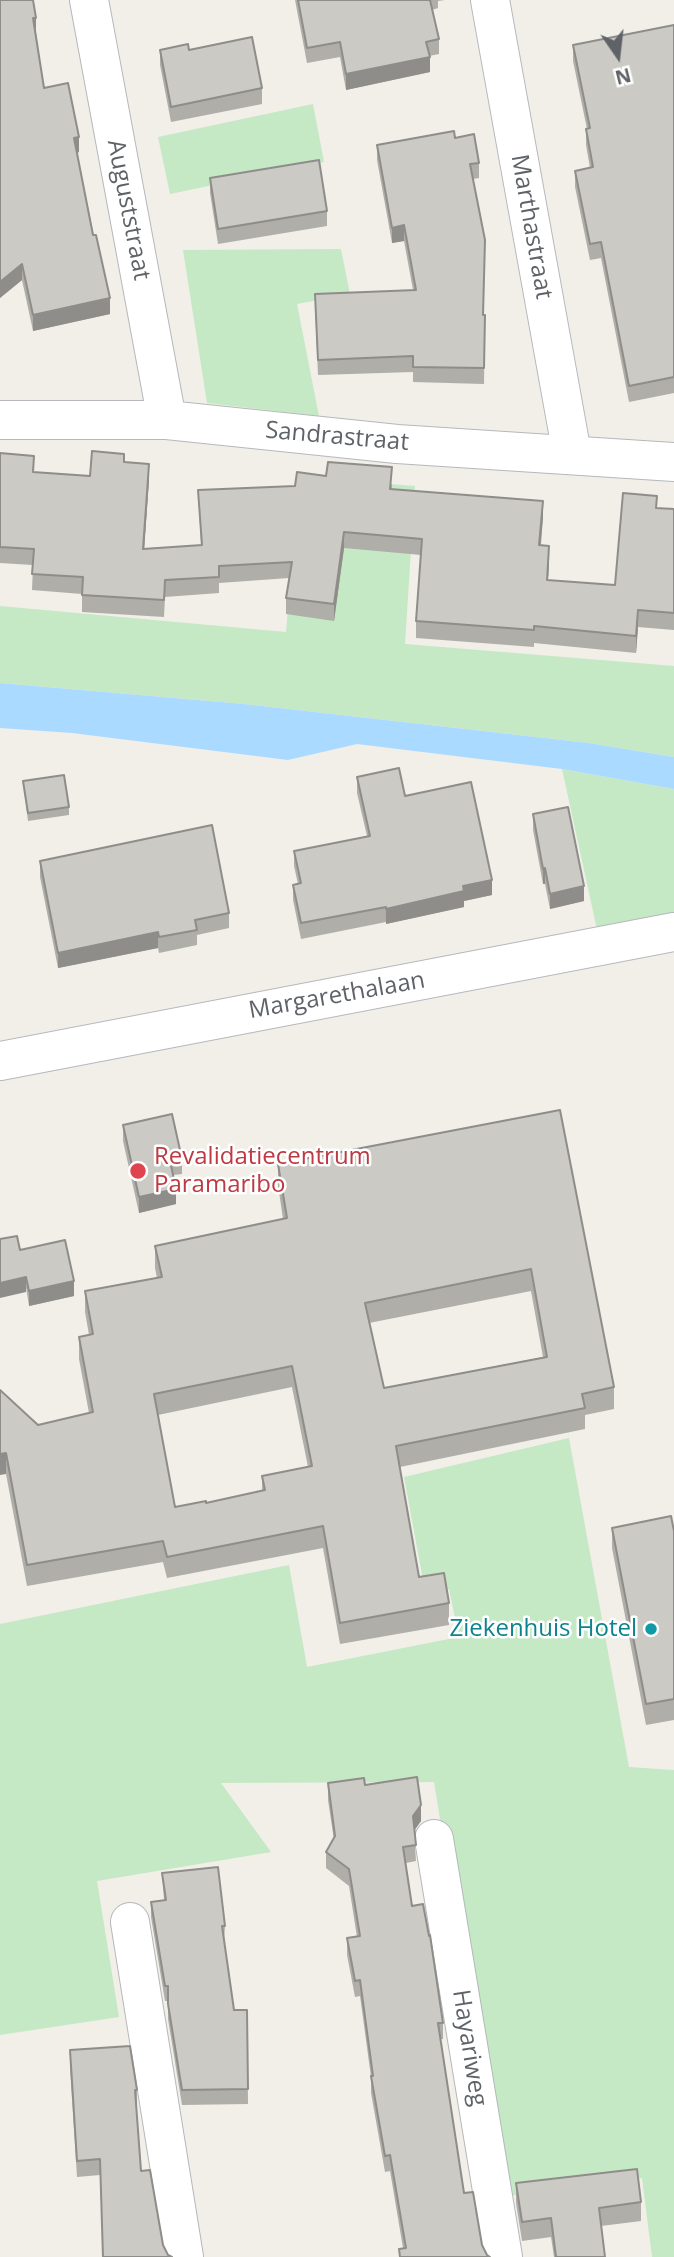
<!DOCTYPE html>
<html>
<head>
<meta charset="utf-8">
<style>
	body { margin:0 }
	#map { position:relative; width:674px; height:2257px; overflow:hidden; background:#f1efe8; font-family:"Open Sans",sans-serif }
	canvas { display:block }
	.north { position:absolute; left:583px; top:21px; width:70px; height:70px; -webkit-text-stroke:5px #fff; paint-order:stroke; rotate:166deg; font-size:19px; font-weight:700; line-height:28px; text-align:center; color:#5f6368 }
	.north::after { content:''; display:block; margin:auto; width:24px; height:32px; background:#5f6368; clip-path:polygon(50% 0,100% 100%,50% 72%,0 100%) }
</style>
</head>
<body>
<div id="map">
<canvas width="674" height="2257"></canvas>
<div class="north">N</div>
</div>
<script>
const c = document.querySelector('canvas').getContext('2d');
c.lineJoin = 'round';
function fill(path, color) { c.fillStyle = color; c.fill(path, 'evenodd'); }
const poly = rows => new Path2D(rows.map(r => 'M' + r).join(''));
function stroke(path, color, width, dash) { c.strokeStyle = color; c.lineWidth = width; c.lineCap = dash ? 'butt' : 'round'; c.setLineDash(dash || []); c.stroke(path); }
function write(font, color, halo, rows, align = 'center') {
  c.font = font + ' "Open Sans",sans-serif'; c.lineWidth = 5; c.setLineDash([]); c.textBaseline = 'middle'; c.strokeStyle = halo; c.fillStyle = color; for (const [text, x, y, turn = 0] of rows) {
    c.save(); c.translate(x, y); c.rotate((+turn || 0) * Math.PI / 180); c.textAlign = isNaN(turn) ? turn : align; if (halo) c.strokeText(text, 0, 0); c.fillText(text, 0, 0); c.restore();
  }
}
fill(poly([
	[313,104,324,162,170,194,158,137],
	[341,249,350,294,297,304,319,416,207,403,183,250],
	[299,477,415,486,405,644,674,666,674,757,589,743,244,704,0,683,0,606,286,632],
	[562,769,674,789,674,920,598,934],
	[569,1438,629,1767,674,1770,674,2257,652,2257,642,2178,502,2197,434,1782,221,1783,271,1852,97,1881,119,2017,0,2035,0,1624,289,1565,307,1667,459,1637,449,1589,425,1591,404,1477]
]), '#c5e8c5');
fill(poly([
	[0,683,244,704,589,743,674,757,674,789,562,769,357,744,288,760,72,733,0,728]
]), '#aadaff');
const minor = poly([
	[89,0,167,420],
	[490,0,572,454],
	[0,420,167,420,397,444,674,462],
	[0,1061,674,932],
	[434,1839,503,2257],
	[130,1922,184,2257]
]);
stroke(minor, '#b5b8bc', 40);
stroke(minor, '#fff', 38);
fill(poly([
	[0,0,36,33,44,88,79,152,77,153,110,314,33,331,22,280,0,298],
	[295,0,445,0,438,1,438,8,432,10,439,39,439,54,429,56,430,72,346,90,340,57,307,63],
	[674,25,674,393,629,402,601,258,590,260,575,187,575,171,590,168,586,145,586,129,587,129,573,61,573,45],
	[160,50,189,50,262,88,262,104,171,122,160,65],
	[455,138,479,163,479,178,473,179,485,256,483,315,485,315,484,384,413,382,413,372,318,375,315,309,413,290,404,241,392,243,377,160,377,145],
	[210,178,327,211,327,226,218,244,210,193],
	[0,453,34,472,90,476,124,462,149,480,144,549,201,545,198,490,392,484,392,489,543,517,541,545,549,562,548,580,615,585,657,508,674,509,674,630,638,627,636,653,534,643,534,647,416,638,416,621,421,555,344,548,334,621,286,614,286,598,289,578,219,583,219,593,165,597,164,617,82,612,82,594,32,590,33,565,0,563],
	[357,777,405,796,492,895,464,901,464,907,386,924,386,922,301,939,293,900,293,885,298,884,294,866,294,851,367,836,357,793],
	[23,781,69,807,69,815,28,821],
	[533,814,584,901,550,909,545,884,543,884,533,830],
	[40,861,229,913,229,928,197,935,197,945,159,953,158,948,58,968,40,877],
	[560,1110,614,1387,614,1409,585,1415,585,1429,400,1467,419,1577,449,1603,449,1625,340,1644,323,1548,167,1578,163,1562,27,1586,6,1474,0,1390,38,1425,89,1413,79,1359,79,1337,89,1335,85,1312,85,1291,157,1278,155,1268,155,1246,283,1219,278,1185,278,1164],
	[531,1291,543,1357,384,1388,369,1323],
	[292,1387,308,1467,262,1476,262,1491,206,1503,175,1507,158,1415],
	[123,1125,182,1159,182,1174,173,1175,176,1204,139,1213,123,1141],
	[20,1250,74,1296,29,1306],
	[612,1528,674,1531,674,1720,646,1725,612,1548],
	[328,1783,365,1785,421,1821,414,1831,416,1861,406,1863,412,1906,443,2023,443,2039,440,2039,464,2193,482,2245,487,2255,490,2257,399,2257,399,2249,403,2248,390,2171,385,2172,371,2093,371,2077,360,1996,355,1997,347,1955,347,1938,357,1937,349,1886,326,1868,326,1852,334,1840,328,1800],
	[162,1873,225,1926,224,1941,234,2010,247,2010,248,2104,182,2105,168,2019,168,2001,165,2001,151,1917,151,1902,164,1900],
	[70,2050,137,2090,137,2106,136,2106,141,2171,163,2245,168,2255,172,2257,103,2257,100,2175,77,2177,70,2067],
	[516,2183,641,2202,641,2221,601,2226,605,2257,554,2257,551,2237,522,2241,516,2203]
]), '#afaea9');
fill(poly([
	[33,18,36,18,36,33],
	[430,57,430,72,346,90,346,74],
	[79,137,79,152,74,154,74,138],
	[404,225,404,241,392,243,392,228],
	[22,264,22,280,0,298,0,282],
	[110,298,110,314,33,331,33,315],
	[149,464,149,480,143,566,143,549],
	[543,501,543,517,539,561,539,545],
	[344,532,344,548,334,621,334,604],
	[549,546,549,562,547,597,547,580],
	[638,610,638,627,636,653,636,636],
	[545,868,545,884,543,884,543,869],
	[492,880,492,895,464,901,464,907,386,924,386,909,463,886],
	[584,886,584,901,550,909,550,894],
	[158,932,158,948,58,968,58,953],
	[176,1189,176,1204,139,1213,139,1197],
	[26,1277,26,1292,0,1298,0,1283],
	[74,1281,74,1296,29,1306,29,1291],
	[6,1453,6,1474,0,1475,0,1454],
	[421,1805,421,1821,413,1832,413,1816]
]), '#8f8d8a');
const building = poly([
	[0,0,33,0,36,18,33,18,44,88,68,83,79,137,74,138,93,235,96,235,110,298,33,315,22,264,0,282,0,0],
	[298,0,430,0,439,39,426,42,430,57,346,74,340,42,307,48,298,0],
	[674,25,674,377,629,386,601,242,590,244,575,171,593,167,586,129,590,128,573,45,674,25],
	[252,37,262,88,171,107,160,50,188,44,189,50,252,37],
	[454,131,455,138,474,134,479,163,470,164,485,240,483,315,485,315,484,368,413,367,413,356,318,360,315,294,416,290,404,225,392,228,377,145,454,131],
	[319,160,327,211,218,229,210,178,319,160],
	[92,451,124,454,124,462,149,464,143,549,202,545,198,490,295,486,297,472,326,476,328,462,392,467,390,489,543,501,539,545,549,546,547,580,615,585,623,493,657,496,656,508,674,509,674,613,638,610,636,636,534,626,534,630,416,621,422,539,344,532,334,604,286,598,292,562,219,566,219,577,165,580,164,600,82,595,83,577,32,574,34,549,0,547,0,453,34,456,33,472,90,476,92,451],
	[399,768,405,796,471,782,492,880,463,886,464,891,386,909,386,907,301,923,293,885,301,883,294,851,370,836,357,777,399,768],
	[64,775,69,807,28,813,23,781,64,775],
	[568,807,584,886,550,894,545,868,543,869,533,814,568,807],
	[212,825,229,913,195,920,197,930,159,937,158,932,58,953,40,861,212,825],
	[560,1110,614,1387,582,1394,585,1408,396,1446,419,1577,444,1573,449,1603,340,1623,323,1526,167,1557,163,1541,27,1565,6,1453,0,1454,0,1390,38,1425,93,1412,79,1337,93,1334,85,1291,162,1277,155,1246,287,1218,278,1164,560,1110],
	[531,1269,547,1357,384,1388,365,1303,531,1269],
	[292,1366,312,1466,262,1476,265,1490,206,1503,206,1501,175,1507,154,1394,292,1366],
	[172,1114,182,1159,170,1161,176,1189,139,1197,123,1125,172,1114],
	[17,1236,20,1250,65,1240,74,1281,29,1291,26,1277,0,1283,0,1239,17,1236],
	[671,1516,674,1531,674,1699,646,1704,612,1528,671,1516],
	[417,1777,421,1805,413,1816,416,1845,403,1847,412,1906,423,1904,429,1936,430,1935,443,2023,438,2023,464,2193,473,2192,482,2245,487,2255,490,2257,400,2257,399,2249,406,2248,390,2155,385,2156,371,2076,373,2076,360,1980,355,1981,347,1938,360,1936,349,1869,326,1852,335,1836,328,1783,364,1778,365,1785,417,1777],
	[218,1867,225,1926,222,1926,234,2010,247,2010,248,2089,182,2090,168,2004,168,1986,165,1986,151,1902,166,1900,162,1873,218,1867],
	[130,2046,137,2090,135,2090,141,2171,150,2170,163,2245,168,2255,172,2257,103,2257,100,2159,77,2161,70,2050,130,2046],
	[637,2169,641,2202,599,2208,605,2257,556,2257,551,2218,522,2222,516,2183,637,2169]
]);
fill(building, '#cccac5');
stroke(building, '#8f8d8a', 2);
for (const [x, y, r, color] of [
	[138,1171,9,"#e0444e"],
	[651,1629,7,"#0f9aa8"]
]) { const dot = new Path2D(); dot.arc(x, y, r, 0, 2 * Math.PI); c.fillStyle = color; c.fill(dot); stroke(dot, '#fff', 2.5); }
write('24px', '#5f6368', '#fff', [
	["Auguststraat",128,210,79],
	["Marthastraat",531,227,80],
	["Sandrastraat",337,437,5],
	["Margarethalaan",337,996,-10],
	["Hayariweg",469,2048,81]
]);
write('24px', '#be3a42', '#fff', [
	["Revalidatiecentrum",154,1157],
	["Paramaribo",154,1185]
], 'left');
write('24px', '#0d838f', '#fff', [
	["Ziekenhuis Hotel",637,1629]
], 'right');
</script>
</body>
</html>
